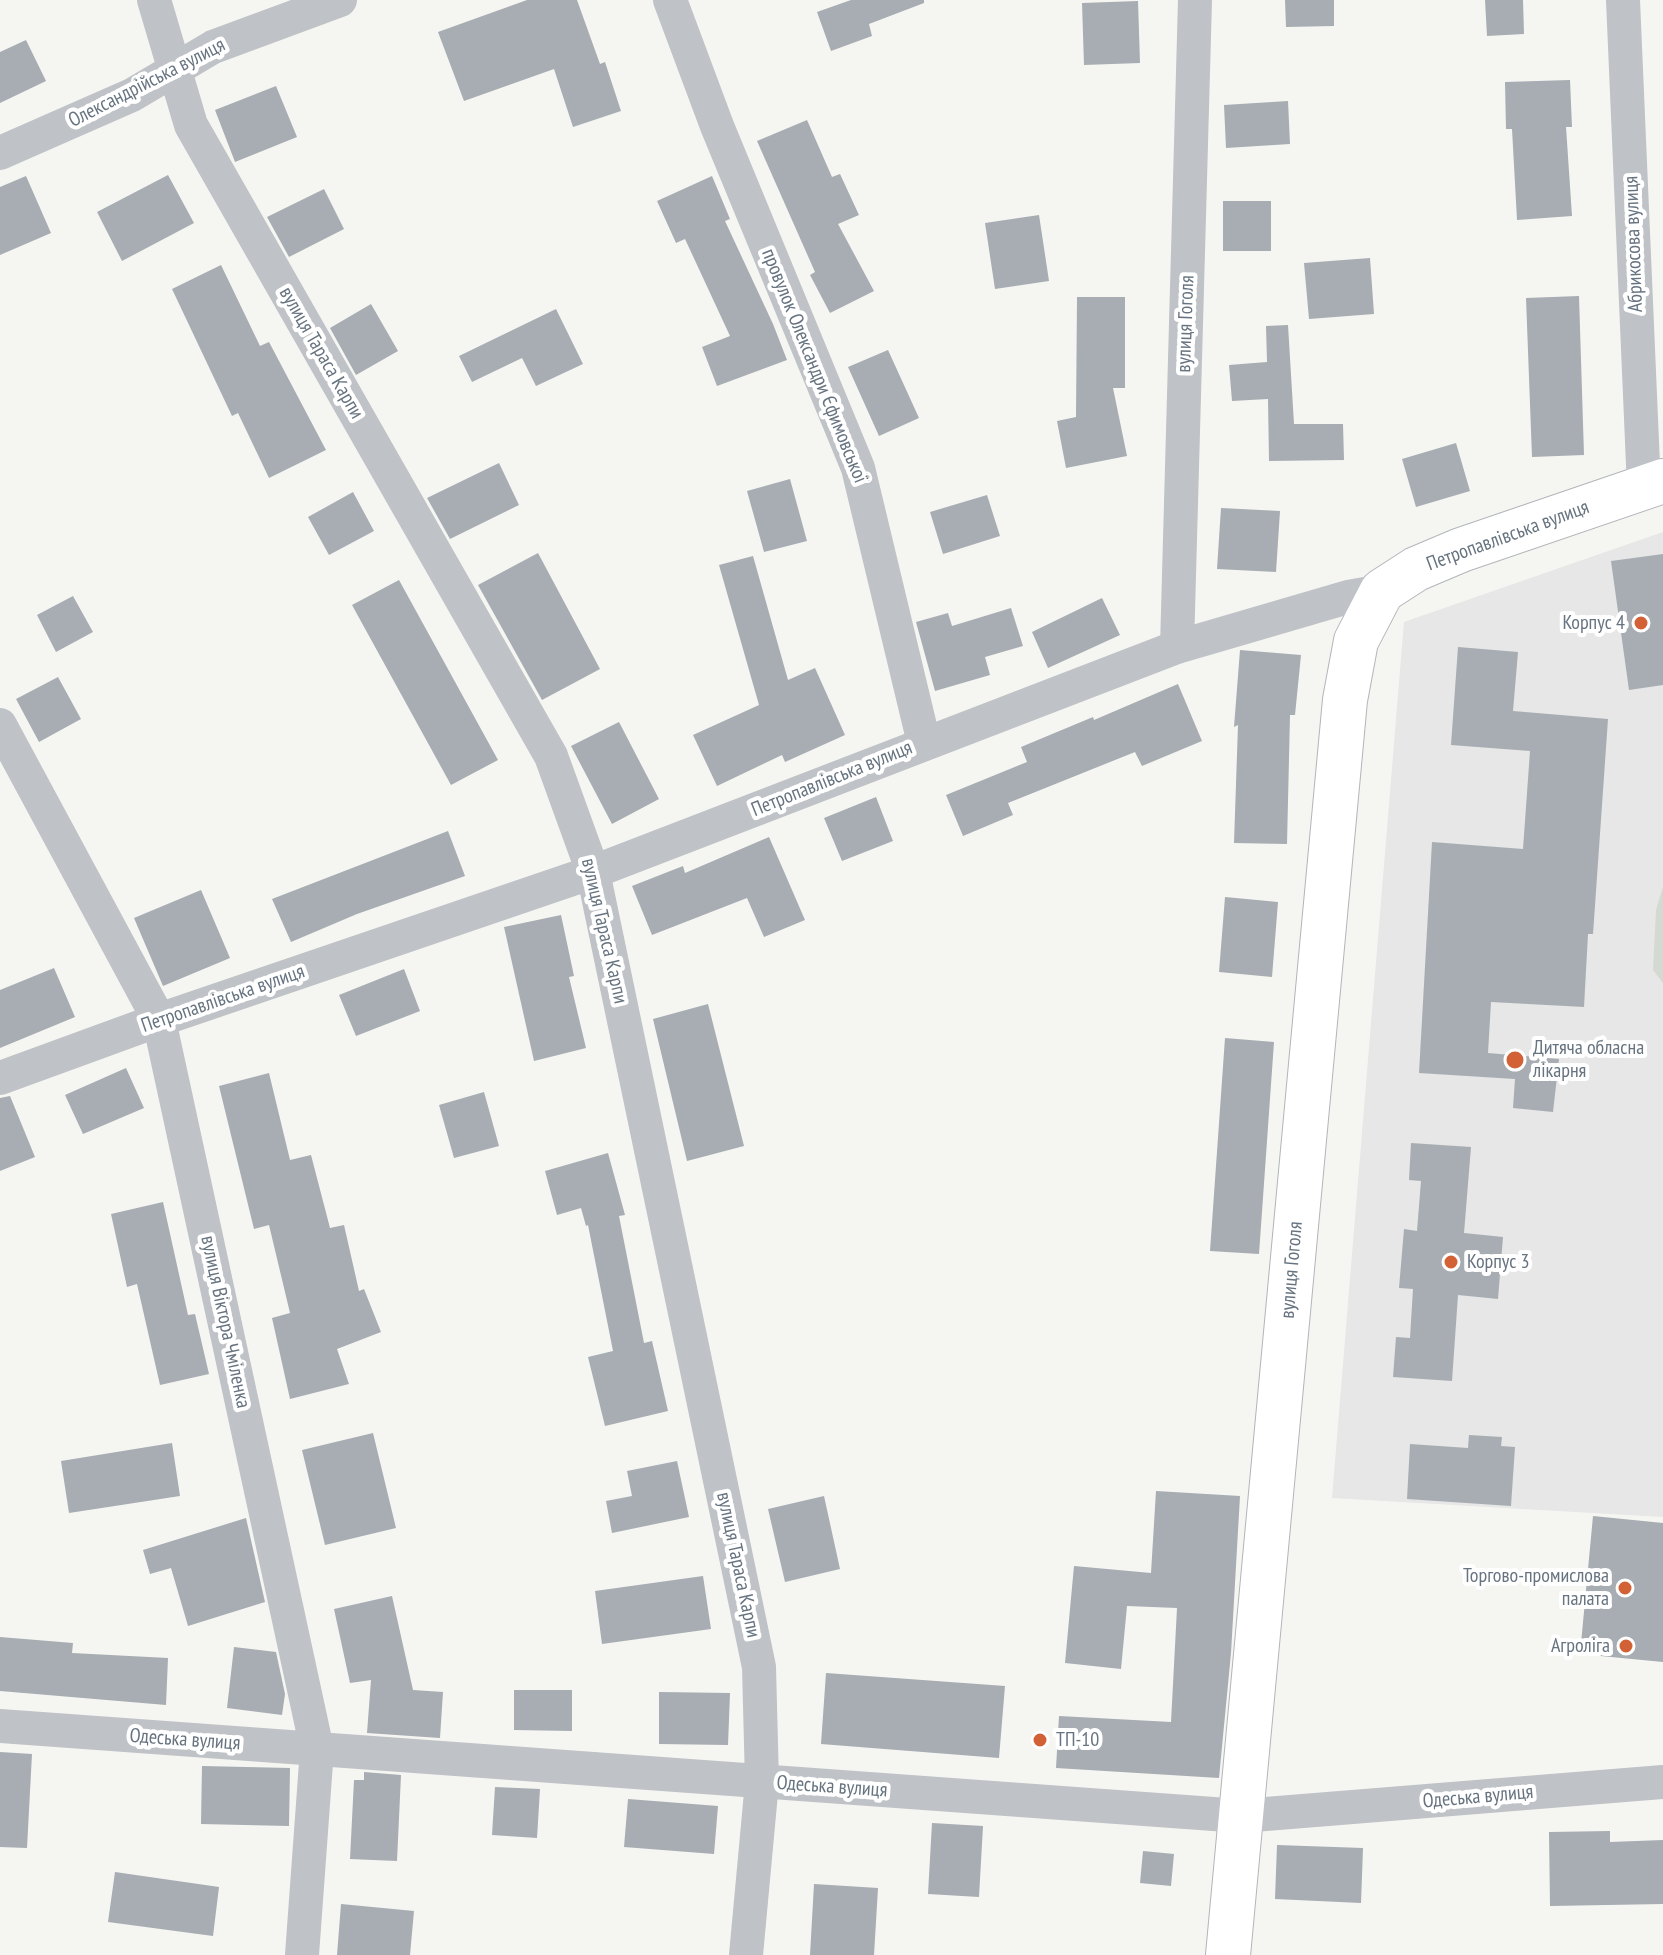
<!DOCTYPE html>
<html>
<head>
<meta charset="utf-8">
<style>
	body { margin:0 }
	canvas { display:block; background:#f5f5f2 }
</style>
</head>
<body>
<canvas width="1663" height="1955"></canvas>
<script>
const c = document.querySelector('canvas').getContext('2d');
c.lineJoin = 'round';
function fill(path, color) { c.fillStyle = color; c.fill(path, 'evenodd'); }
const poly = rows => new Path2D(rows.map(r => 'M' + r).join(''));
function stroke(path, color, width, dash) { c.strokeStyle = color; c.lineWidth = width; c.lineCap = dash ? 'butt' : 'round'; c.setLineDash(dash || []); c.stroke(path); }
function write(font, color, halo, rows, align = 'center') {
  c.font = font + ' "PT Sans Narrow",sans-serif'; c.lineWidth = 8; c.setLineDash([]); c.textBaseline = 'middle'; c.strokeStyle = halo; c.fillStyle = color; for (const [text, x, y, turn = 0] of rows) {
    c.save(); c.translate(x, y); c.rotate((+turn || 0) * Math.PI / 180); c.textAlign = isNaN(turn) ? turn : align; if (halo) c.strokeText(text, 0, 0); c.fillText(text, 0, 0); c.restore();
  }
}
fill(poly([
	[1663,532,1663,1517,1332,1498,1404,622]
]), '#e6e7e6');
fill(poly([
	[1663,887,1663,983,1653,970,1656,910]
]), '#d4dad2');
fill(poly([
	[527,0,577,0,600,64,605,62,621,111,573,127,554,69,464,101,438,32],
	[851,0,924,0,924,3,869,24,872,36,831,51,817,12],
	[1285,0,1334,0,1334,26,1286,27],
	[1485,0,1523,0,1524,34,1487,36],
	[1138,1,1140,63,1084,65,1082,3],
	[26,40,46,81,0,103,0,52],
	[1570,80,1572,127,1566,127,1572,216,1517,220,1512,129,1506,129,1505,82],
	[276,86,297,137,235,162,215,110],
	[1288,101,1290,144,1226,148,1224,105],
	[807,120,832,177,840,174,859,215,838,224,874,291,830,313,810,275,815,272,757,141],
	[168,175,194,223,122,261,97,212],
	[26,176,51,233,0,255,0,187],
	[712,176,730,219,725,221,773,324,787,360,717,386,702,347,730,336,685,239,676,243,657,201],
	[324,189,344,229,289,257,267,217],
	[1223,201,1271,201,1271,251,1223,251],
	[1039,215,1049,281,995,289,985,223],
	[1370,258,1374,314,1309,319,1304,263],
	[221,265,260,346,269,342,326,450,269,478,238,413,232,416,172,289],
	[1579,296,1584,455,1532,457,1526,298],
	[1077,297,1125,297,1125,388,1113,388,1127,456,1066,468,1057,421,1076,417],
	[371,304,398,351,356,375,330,328],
	[556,309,583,364,536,386,522,358,472,382,459,356],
	[1288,325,1294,424,1343,424,1344,460,1269,461,1268,399,1232,401,1229,365,1267,362,1266,326],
	[888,350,919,418,879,436,848,367],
	[1456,443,1470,491,1416,507,1402,459],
	[499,463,519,505,450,539,427,498],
	[790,479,807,541,764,552,747,491],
	[353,492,374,531,329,555,308,517],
	[987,495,1000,536,943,554,930,512],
	[1221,508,1280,511,1276,572,1217,569],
	[538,553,600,669,542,700,478,585],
	[1663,554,1663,685,1629,690,1611,561],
	[753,556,788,680,815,668,845,735,785,762,782,755,717,786,693,735,759,705,719,565],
	[399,580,498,760,451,785,352,605],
	[73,596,93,632,56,652,37,615],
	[1102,598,1120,635,1048,668,1032,632],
	[1011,608,1023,646,985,657,990,675,935,691,916,622,948,613,952,626],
	[1458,647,1518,652,1513,711,1608,719,1593,934,1588,934,1584,1007,1491,1002,1488,1053,1559,1059,1553,1112,1513,1108,1515,1079,1419,1073,1432,842,1523,849,1530,751,1451,745],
	[1240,650,1301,655,1295,715,1290,715,1287,844,1234,843,1238,725,1234,727],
	[58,677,81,719,39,742,16,699],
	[1178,684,1202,741,1142,766,1135,752,1008,803,1013,815,963,836,946,795,1027,762,1021,747,1093,717,1094,720],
	[619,722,659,799,612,824,571,746],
	[876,797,893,841,842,861,824,818],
	[448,831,465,876,357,914,291,942,272,899],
	[769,837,805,920,764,937,747,898,652,935,632,886,683,866,685,873],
	[201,890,230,958,163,986,134,918],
	[1225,897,1278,902,1272,977,1219,972],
	[561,915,574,976,569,977,586,1048,534,1061,504,927],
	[54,968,75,1017,0,1048,0,990],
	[404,969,420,1011,356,1036,339,995],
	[708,1004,744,1146,687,1161,653,1019],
	[1225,1038,1274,1042,1259,1254,1210,1251],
	[126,1068,144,1108,83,1134,65,1095],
	[269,1073,290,1160,311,1155,330,1228,344,1225,359,1291,364,1289,381,1332,337,1349,349,1384,290,1399,272,1318,290,1313,269,1225,254,1229,219,1086],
	[484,1092,499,1146,454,1158,439,1105],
	[10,1096,35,1157,0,1171,0,1098],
	[1411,1143,1471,1147,1464,1233,1503,1237,1498,1299,1458,1295,1452,1381,1393,1377,1396,1337,1410,1338,1413,1289,1399,1288,1404,1229,1417,1231,1421,1181,1409,1180],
	[608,1153,625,1215,619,1216,644,1343,652,1341,668,1411,605,1426,588,1357,613,1351,588,1225,586,1226,581,1208,557,1215,545,1171],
	[163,1202,188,1315,195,1314,209,1374,160,1385,137,1284,127,1287,111,1214],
	[373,1433,396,1528,325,1545,302,1450],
	[1469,1435,1502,1437,1501,1446,1515,1447,1511,1506,1407,1499,1410,1444,1468,1448],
	[172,1443,180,1496,69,1513,61,1461],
	[677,1461,689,1517,612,1533,606,1501,632,1496,627,1471],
	[1156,1491,1240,1496,1231,1653,1219,1778,1056,1768,1059,1716,1171,1722,1177,1608,1127,1606,1121,1669,1065,1663,1074,1566,1151,1573],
	[824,1496,840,1569,785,1582,768,1509],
	[1593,1516,1663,1523,1663,1662,1580,1654],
	[246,1518,265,1602,188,1626,171,1568,150,1574,143,1550],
	[703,1576,711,1629,602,1644,595,1591],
	[392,1596,413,1690,443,1692,440,1738,367,1733,371,1680,350,1683,334,1609],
	[0,1637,73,1643,72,1653,168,1658,166,1705,0,1691],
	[234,1647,276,1652,285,1694,282,1715,227,1708],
	[826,1673,1005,1686,999,1758,821,1744],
	[514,1690,572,1690,572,1731,514,1730],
	[659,1692,730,1693,728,1745,659,1744],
	[0,1752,32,1754,27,1848,0,1847],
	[202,1766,290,1768,289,1826,201,1824],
	[364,1772,401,1775,397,1861,350,1859,354,1780,364,1780],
	[495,1787,540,1789,537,1838,492,1835],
	[628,1799,718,1806,714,1854,624,1847],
	[932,1823,983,1826,979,1897,928,1894],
	[1610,1831,1610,1842,1663,1840,1663,1904,1550,1906,1549,1832],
	[1277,1845,1363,1848,1361,1903,1275,1899],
	[1143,1851,1174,1854,1171,1886,1140,1883],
	[115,1872,219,1887,213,1936,108,1922],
	[814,1884,878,1888,874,1955,810,1955],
	[341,1904,414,1911,410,1955,337,1955]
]), '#a7adb2');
const secondary = poly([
	[1228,1955,1345,700,1356,641,1382,591,1416,569,1461,550,1663,481]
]);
stroke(secondary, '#b2b6ba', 46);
stroke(poly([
	[154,0,191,125,551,756,593,872,759,1667,762,1782,746,1955],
	[670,0,717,126,858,468,924,743],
	[1623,0,1644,488],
	[0,153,132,95,213,47,340,0],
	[1177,647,1195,0],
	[0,725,159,1020,317,1749,302,1955],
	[0,1078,159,1020,593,872,1177,647,1348,597,1382,591],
	[0,1726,1241,1816,1663,1782]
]), '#bfc2c6', 34);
stroke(secondary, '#fff', 44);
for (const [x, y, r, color] of [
	[1641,623,8,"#d26135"],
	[1515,1060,10,"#d26135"],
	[1451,1262,8,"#d26135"],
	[1625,1588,8,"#d26135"],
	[1626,1646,8,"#d26135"],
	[1040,1740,8,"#d26135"]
]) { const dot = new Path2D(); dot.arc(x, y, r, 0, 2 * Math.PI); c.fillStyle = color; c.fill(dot); stroke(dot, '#fff', 3); }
write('20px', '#677480', '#fff', [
	["Олександрійська вулиця",147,83,-27],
	["Абрикосова вулиця",1634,244,-92],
	["вулиця Гоголя",1186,324,-88],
	["вулиця Тараса Карпи",321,353,60],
	["провулок Олександри Єфимовської",814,366,68],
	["Петропавлівська вулиця",1508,536,-20],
	["Петропавлівська вулиця",832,779,-22],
	["вулиця Тараса Карпи",604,931,77],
	["Петропавлівська вулиця",223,999,-19],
	["вулиця Гоголя",1292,1270,-85],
	["вулиця Віктора Чміленка",225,1322,78],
	["вулиця Тараса Карпи",738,1565,78],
	["Одеська вулиця",185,1740,4],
	["Одеська вулиця",832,1787,4],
	["Одеська вулиця",1478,1797,-5]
]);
write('20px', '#677480', '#fff', [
	["Корпус 4",1625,623],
	["Дитяча обласна",1533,1048,"left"],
	["лікарня",1533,1071,"left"],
	["Корпус 3",1467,1262,"left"],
	["Торгово-промислова",1609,1576],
	["палата",1609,1599],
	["Агроліга",1610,1646],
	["ТП-10",1056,1740,"left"]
], 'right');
</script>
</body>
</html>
